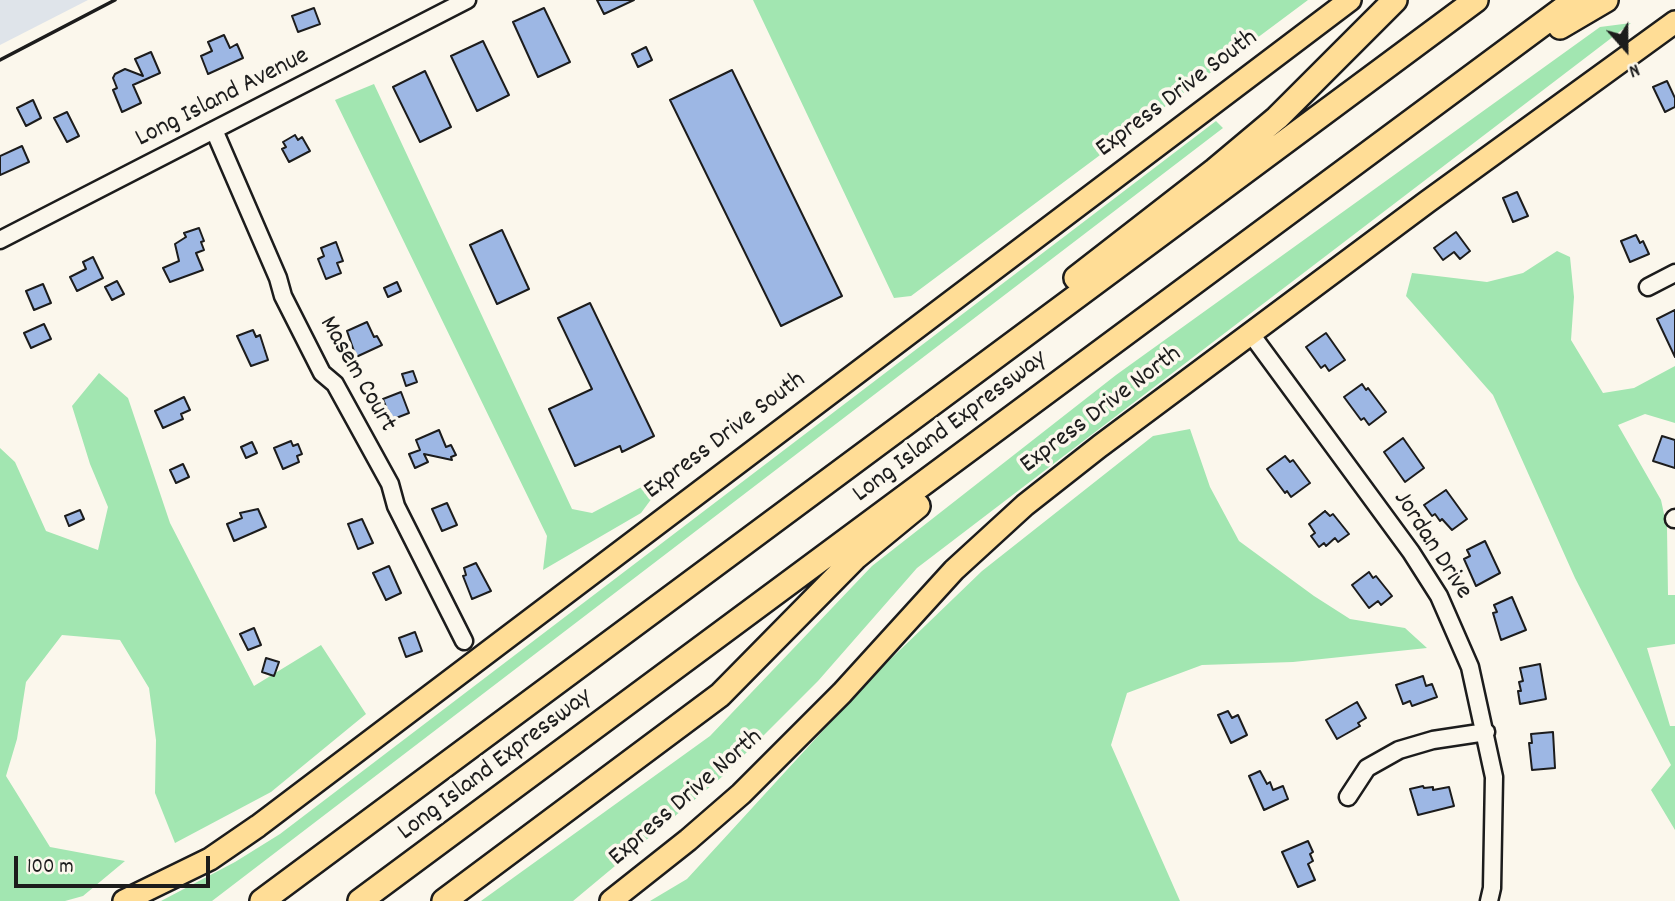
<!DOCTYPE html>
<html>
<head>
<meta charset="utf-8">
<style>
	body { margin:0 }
	#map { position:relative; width:1675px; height:901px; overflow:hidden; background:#fbf7ec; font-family:Dekko,sans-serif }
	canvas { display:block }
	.north { position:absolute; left:1591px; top:14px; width:70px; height:70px; -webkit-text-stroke:5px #fbf7ec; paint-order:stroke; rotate:159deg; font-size:19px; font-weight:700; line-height:28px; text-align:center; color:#1c1c1c }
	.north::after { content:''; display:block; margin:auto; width:24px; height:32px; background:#1c1c1c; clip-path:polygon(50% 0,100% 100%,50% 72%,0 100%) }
	.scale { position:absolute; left:14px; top:856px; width:196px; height:32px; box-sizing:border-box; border:4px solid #1c1c1c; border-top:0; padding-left:9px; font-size:21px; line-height:24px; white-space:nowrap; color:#1c1c1c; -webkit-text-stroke:5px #fbf7ec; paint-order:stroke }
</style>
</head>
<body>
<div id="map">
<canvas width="1675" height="901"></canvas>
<div class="north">N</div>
<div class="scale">100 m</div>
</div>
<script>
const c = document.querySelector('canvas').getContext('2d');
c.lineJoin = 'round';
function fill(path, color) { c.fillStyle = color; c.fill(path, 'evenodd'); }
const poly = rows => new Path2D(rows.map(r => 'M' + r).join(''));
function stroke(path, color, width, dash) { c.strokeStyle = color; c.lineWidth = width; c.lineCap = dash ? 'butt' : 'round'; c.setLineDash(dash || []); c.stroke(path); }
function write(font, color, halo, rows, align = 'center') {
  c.font = font + ' Dekko,sans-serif'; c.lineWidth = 7; c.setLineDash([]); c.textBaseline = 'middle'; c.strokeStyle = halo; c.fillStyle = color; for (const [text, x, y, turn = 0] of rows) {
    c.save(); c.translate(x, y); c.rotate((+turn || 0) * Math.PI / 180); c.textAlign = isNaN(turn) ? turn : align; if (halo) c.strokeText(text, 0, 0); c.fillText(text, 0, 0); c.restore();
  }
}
fill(poly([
	[0,0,88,0,0,45]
]), '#dfe4ea');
fill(poly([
	[753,0,1308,0,911,296,894,298],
	[1631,23,917,568,818,681,723,776,573,901,481,901,710,736,872,566,1116,375,1600,27],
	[374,84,572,509,592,513,672,471,641,513,543,570,547,536,335,100],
	[1216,121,1223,128,212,901,161,901,235,862,280,834],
	[1557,251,1570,257,1574,297,1571,340,1603,393,1634,388,1675,366,1675,423,1645,414,1618,425,1661,500,1667,528,1668,595,1675,595,1675,644,1647,648,1670,726,1675,726,1675,830,1651,790,1671,765,1575,578,1493,395,1406,296,1412,273,1487,282,1523,273],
	[99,373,128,398,170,523,254,686,321,645,366,714,271,792,175,843,155,793,156,740,149,688,120,640,62,635,26,682,17,739,6,776,50,847,125,861,83,896,65,901,0,901,0,448,15,462,46,531,98,550,108,507,90,464,72,406],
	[1190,429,1210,487,1239,541,1314,596,1350,619,1405,628,1427,648,1293,662,1202,665,1127,693,1111,745,1180,901,650,901,687,879,873,676,982,571,1153,436]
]), '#a2e6b1');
const building = poly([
	[597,0,634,0,604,14,597,0],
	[314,8,320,24,298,32,292,16,314,8],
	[544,8,570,62,538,77,513,22,544,8],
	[224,35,230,48,237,44,243,58,208,74,201,56,212,51,208,42,224,35],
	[483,41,509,95,477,111,451,56,483,41],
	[646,47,652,60,638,67,632,54,646,47],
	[151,52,160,73,133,85,141,103,122,112,113,90,117,88,113,78,115,74,125,69,143,76,135,59,151,52],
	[732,70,842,296,781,326,670,100,732,70],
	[425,71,451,127,420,142,393,87,425,71],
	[1667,81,1675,98,1675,107,1665,112,1653,87,1667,81],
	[33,100,41,118,26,126,17,108,33,100],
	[67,112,79,136,67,142,54,118,67,112],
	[295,135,298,140,302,137,310,151,289,162,282,149,286,147,283,142,295,135],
	[22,146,29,162,0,175,0,156,22,146],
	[1517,192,1528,216,1513,222,1503,198,1517,192],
	[199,228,204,241,201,242,204,250,196,253,203,270,170,282,163,268,179,261,175,244,186,237,184,233,199,228],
	[502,230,529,289,497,304,470,245,502,230],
	[1456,232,1470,251,1460,259,1454,252,1443,260,1434,248,1456,232],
	[1636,235,1640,243,1643,241,1649,254,1630,262,1621,241,1636,235],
	[336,242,343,261,337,263,341,273,326,279,318,259,324,256,321,248,336,242],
	[93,257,103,278,77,291,70,277,86,269,83,262,93,257],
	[117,281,124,294,112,300,105,287,117,281],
	[397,282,401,291,388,297,384,288,397,282],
	[43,284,51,303,34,310,26,291,43,284],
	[590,303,654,436,622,452,620,446,575,466,549,409,592,389,558,318,590,303],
	[1675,310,1675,357,1657,319,1675,310],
	[367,322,374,337,377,336,382,345,356,357,347,331,367,322],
	[44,324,51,339,31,348,24,333,44,324],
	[253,330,256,337,260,335,268,360,251,366,237,336,253,330],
	[1326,333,1345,360,1329,371,1325,365,1321,368,1306,347,1326,333],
	[413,371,417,382,406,386,402,374,413,371],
	[1362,384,1366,390,1368,388,1386,412,1369,425,1364,418,1361,420,1344,397,1362,384],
	[401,392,409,413,391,420,383,399,401,392],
	[184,397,190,410,181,414,183,419,163,428,155,411,184,397],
	[439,430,446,447,451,445,456,455,451,457,452,460,424,454,428,462,415,468,409,454,420,450,416,440,439,430],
	[1662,436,1675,440,1675,468,1653,461,1662,436],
	[1403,438,1424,468,1405,482,1384,452,1403,438],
	[291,441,293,446,298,444,302,454,297,456,299,462,283,469,274,448,291,441],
	[252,442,257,453,246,458,241,447,252,442],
	[1285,456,1290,462,1293,460,1310,483,1291,497,1287,491,1285,493,1267,469,1285,456],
	[183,464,189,477,176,483,170,470,183,464],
	[1446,490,1467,519,1452,530,1442,519,1440,521,1435,514,1432,516,1424,505,1446,490],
	[447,503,457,525,442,531,432,509,447,503],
	[258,509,266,527,234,541,227,524,242,518,240,513,258,509],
	[80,510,84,519,69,526,65,516,80,510],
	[1325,511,1330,516,1333,514,1349,534,1338,542,1335,538,1326,546,1324,543,1319,547,1311,536,1315,533,1309,524,1325,511],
	[362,519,373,543,358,549,348,524,362,519],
	[1485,541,1500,573,1476,586,1464,559,1470,556,1467,550,1485,541],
	[476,563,491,591,472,599,463,576,466,575,464,568,476,563],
	[389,566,401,593,386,600,373,573,389,566],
	[1369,572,1373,578,1376,576,1392,596,1381,605,1378,601,1369,608,1352,585,1369,572],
	[1512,597,1526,630,1501,640,1493,613,1497,612,1494,605,1512,597],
	[254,628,261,645,248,650,240,634,254,628],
	[415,632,422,651,406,657,399,638,415,632],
	[266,658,279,662,274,676,262,672,266,658],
	[1540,664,1546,699,1520,704,1518,691,1521,691,1519,682,1523,681,1520,668,1540,664],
	[1423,676,1426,686,1432,684,1437,697,1412,706,1410,701,1403,704,1396,685,1423,676],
	[1357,702,1366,718,1358,723,1360,726,1337,739,1326,720,1357,702],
	[1228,711,1232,718,1238,715,1247,735,1231,743,1218,715,1228,711],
	[1553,732,1555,768,1532,770,1529,743,1532,743,1531,734,1553,732],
	[1260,771,1267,784,1270,782,1273,790,1283,786,1288,799,1264,810,1249,776,1260,771],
	[1423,786,1424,788,1433,787,1433,790,1449,787,1454,806,1418,815,1410,789,1423,786],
	[1308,841,1313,852,1310,854,1313,861,1308,864,1315,880,1298,887,1282,852,1308,841]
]);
fill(building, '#9db7e4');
stroke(building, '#1c1c1c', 2);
const minor = poly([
	[214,130,278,278,283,296,322,373,335,384,390,484,396,506,464,641],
	[0,240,467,0],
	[1648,287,1675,273],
	[1251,334,1411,552,1439,596,1470,667,1494,777,1492,888,1489,901],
	[1674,519,1675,518],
	[1348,797,1367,768,1399,750,1433,740,1486,732]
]);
const major = poly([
	[124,901,210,859,258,826,1350,0],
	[611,901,688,840,741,794,842,693,954,570,1025,505,1100,446,1427,202,1675,22]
]);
const highway = poly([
	[1560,27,1606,0],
	[1076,278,1215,170,1277,118,1395,0],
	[262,901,1476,0],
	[360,901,1575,0],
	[444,901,720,695,856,557,918,506]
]);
stroke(minor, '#1c1c1c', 21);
stroke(major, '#1c1c1c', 26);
stroke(highway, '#1c1c1c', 28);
stroke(minor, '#fbf7ec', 16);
stroke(major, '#ffdd96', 21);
stroke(highway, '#ffdd96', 23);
stroke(poly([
	[0,60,115,0]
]), '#1c1c1c', 3.5);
write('26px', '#1c1c1c', '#fbf7ec', [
	["Express Drive South",1178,95,-37],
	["Long Island Avenue",223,99,-27],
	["Masem Court",356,375,60],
	["Express Drive North",1102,411,-37],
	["Long Island Expressway",951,428,-37],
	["Express Drive South",726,437,-37],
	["Jordan Drive",1431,546,57],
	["Long Island Expressway",496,766,-37],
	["Express Drive North",687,799,-41]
]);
</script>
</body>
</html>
